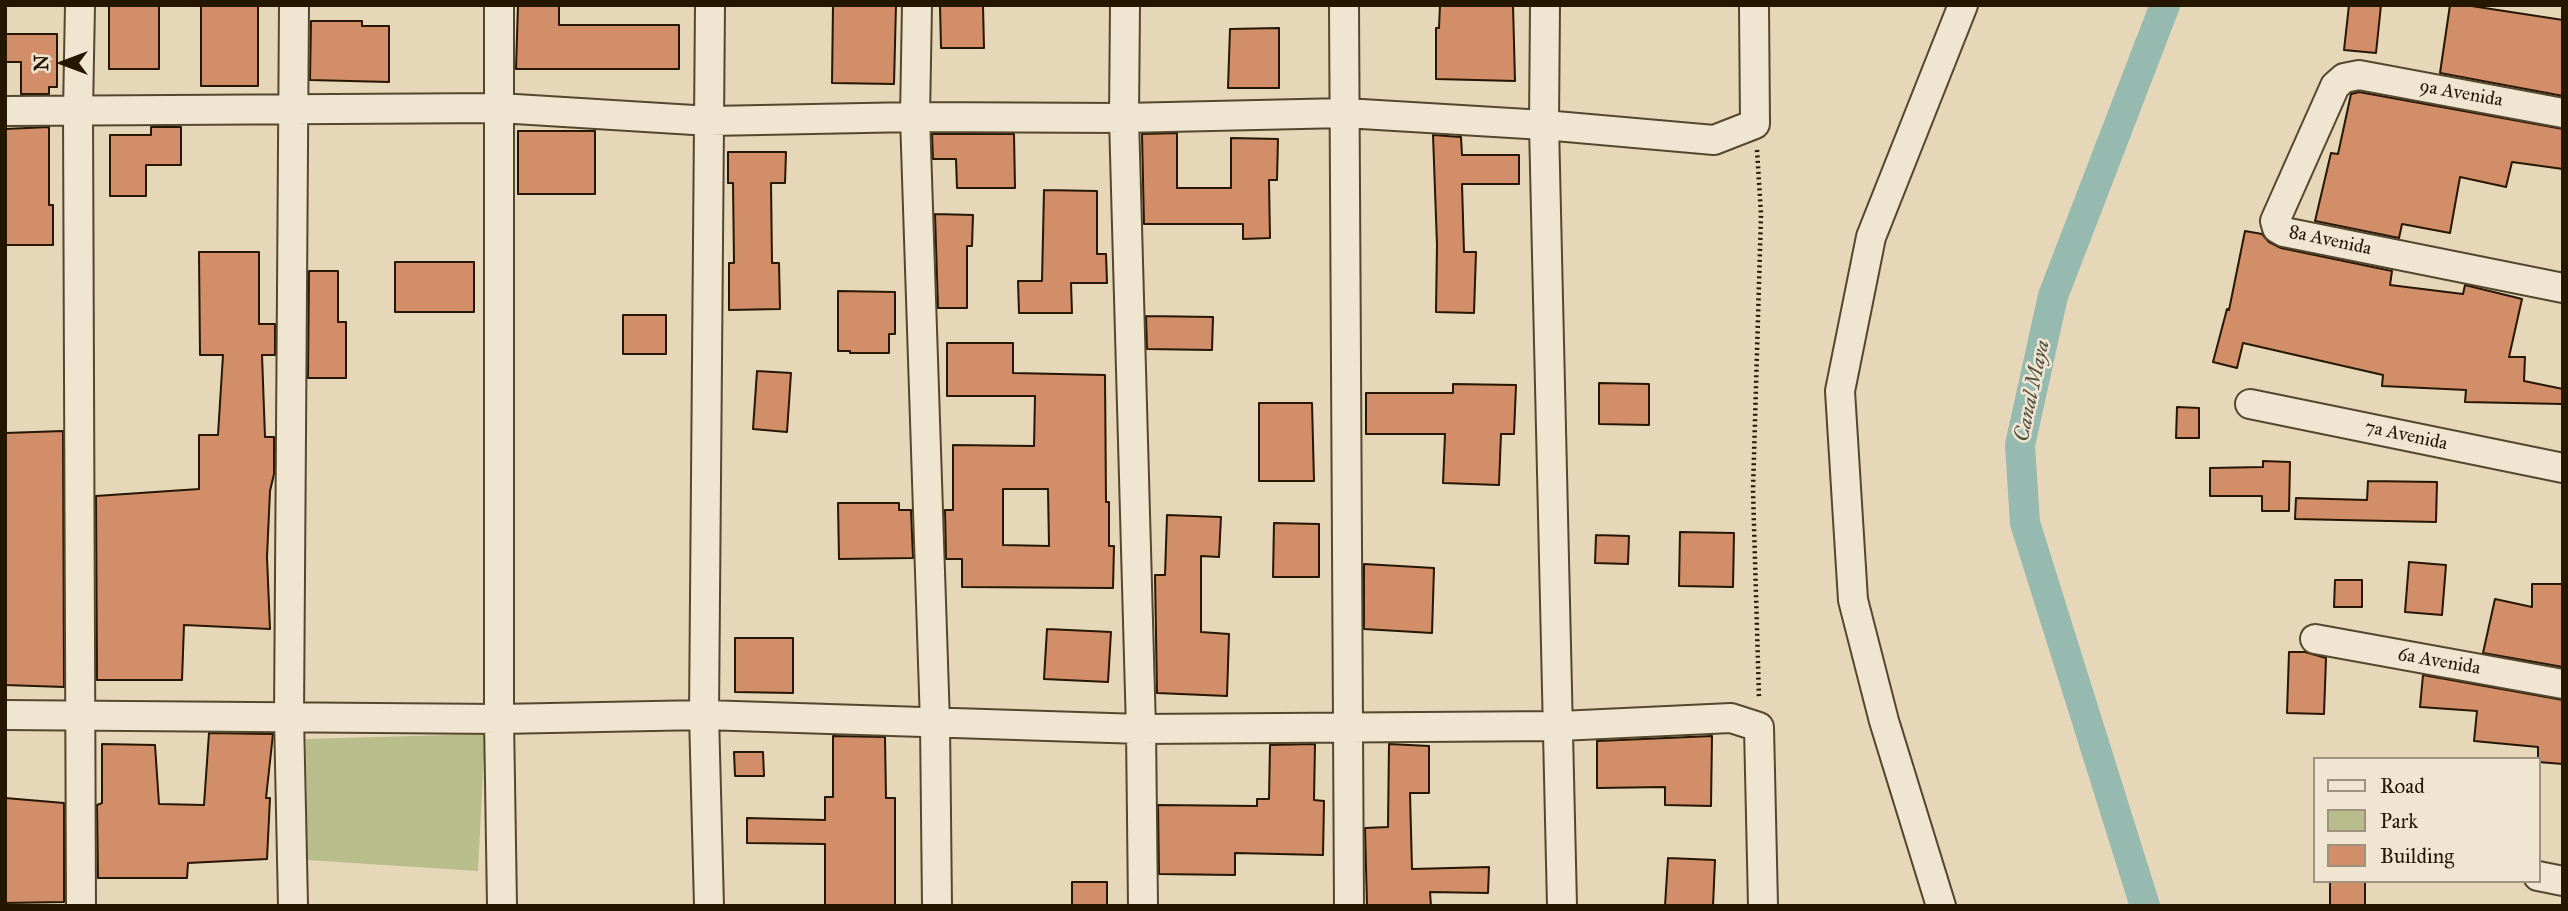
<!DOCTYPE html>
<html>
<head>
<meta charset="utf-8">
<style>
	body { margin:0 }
	#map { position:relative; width:2568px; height:911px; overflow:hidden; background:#e6d7b8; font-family:"IM FELL Great Primer",serif }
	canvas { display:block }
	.frame { position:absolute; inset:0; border:7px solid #251600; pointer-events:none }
	.legend { position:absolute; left:2313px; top:757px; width:228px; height:126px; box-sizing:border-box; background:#efe5d1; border:2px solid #9e927d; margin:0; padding:9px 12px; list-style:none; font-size:21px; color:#251600 }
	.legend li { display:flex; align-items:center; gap:14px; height:35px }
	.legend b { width:35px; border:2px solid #9e927d }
	.north { position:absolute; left:28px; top:28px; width:70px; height:70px; -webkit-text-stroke:5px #efe5d1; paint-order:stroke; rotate:270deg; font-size:19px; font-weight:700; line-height:28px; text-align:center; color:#251600 }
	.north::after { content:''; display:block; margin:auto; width:24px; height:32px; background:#251600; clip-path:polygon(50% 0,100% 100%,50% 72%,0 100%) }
</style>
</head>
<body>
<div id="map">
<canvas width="2568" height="911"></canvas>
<div class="frame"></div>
<ul class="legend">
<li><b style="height:9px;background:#efe5d1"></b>Road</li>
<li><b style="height:19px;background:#b9bd8b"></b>Park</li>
<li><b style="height:19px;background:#d18e68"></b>Building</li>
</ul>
<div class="north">N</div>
</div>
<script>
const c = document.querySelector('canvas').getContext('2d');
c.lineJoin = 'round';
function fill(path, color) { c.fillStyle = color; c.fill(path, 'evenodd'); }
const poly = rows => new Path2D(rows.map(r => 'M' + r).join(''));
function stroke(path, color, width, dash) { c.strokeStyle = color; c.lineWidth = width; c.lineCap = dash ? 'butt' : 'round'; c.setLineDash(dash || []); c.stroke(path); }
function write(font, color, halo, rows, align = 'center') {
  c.font = font + ' "IM FELL Great Primer",serif'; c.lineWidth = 5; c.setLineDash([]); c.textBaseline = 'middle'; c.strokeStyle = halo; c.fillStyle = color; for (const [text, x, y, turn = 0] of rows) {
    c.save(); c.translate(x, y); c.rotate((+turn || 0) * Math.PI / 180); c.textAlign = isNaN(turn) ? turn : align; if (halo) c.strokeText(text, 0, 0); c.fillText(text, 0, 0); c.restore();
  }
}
fill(poly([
	[485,734,478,871,307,860,306,739]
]), '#b9bd8b');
stroke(poly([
	[2145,906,2025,523,2020,445,2053,296,2165,5]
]), '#96b9b0', 30);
const building = poly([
	[109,5,159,5,159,69,109,69,109,5],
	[201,5,258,5,258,86,201,86,201,5],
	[518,5,559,5,559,25,679,25,679,69,516,69,518,5],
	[833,5,896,5,894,84,832,83,833,5],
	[940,5,983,5,984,48,941,48,940,5],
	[1440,5,1513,5,1515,81,1436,79,1436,28,1439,28,1440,5],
	[2349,5,2381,5,2376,53,2344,50,2349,5],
	[2450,5,2465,5,2563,20,2563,96,2440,73,2450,5],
	[311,21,362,21,362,26,389,26,389,82,310,80,311,21],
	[1279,28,1279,88,1228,88,1230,29,1279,28],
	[5,34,57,34,57,87,49,87,49,94,21,94,21,62,5,62,5,34],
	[2359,92,2563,129,2563,169,2512,162,2506,187,2460,177,2450,233,2402,224,2399,238,2315,221,2331,153,2338,154,2351,94,2359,92],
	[49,127,49,205,53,205,53,245,5,245,5,129,49,127],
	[151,127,181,127,181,165,146,165,146,196,110,196,110,135,151,135,151,127],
	[518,131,595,131,595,194,518,194,518,131],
	[1177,133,1177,188,1231,188,1231,138,1278,139,1277,180,1269,180,1270,238,1243,239,1243,224,1144,224,1142,134,1177,133],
	[932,134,1014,134,1015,188,957,188,956,159,933,159,932,134],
	[1433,135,1461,137,1462,155,1519,155,1519,184,1462,184,1464,252,1476,252,1474,313,1436,312,1437,245,1433,135],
	[728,152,786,152,785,183,771,183,772,263,779,263,780,309,729,310,729,263,734,263,733,183,728,183,728,152],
	[1044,190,1097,191,1097,254,1106,254,1107,283,1071,283,1072,313,1019,313,1018,281,1042,281,1044,190],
	[935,214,973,215,972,246,967,246,967,308,938,308,935,214],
	[2245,231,2262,234,2269,242,2281,248,2392,271,2390,285,2463,294,2465,285,2522,299,2509,357,2525,357,2524,381,2563,389,2563,404,2465,402,2466,390,2382,386,2383,375,2243,343,2237,368,2213,362,2227,309,2229,310,2245,231],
	[199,252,259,252,259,324,275,324,275,355,262,355,265,437,274,437,274,474,270,491,267,557,270,629,184,625,182,680,97,680,96,496,199,489,199,435,218,435,223,355,200,355,199,252],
	[395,262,474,262,474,312,395,312,395,262],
	[309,271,338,271,338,322,346,322,346,378,308,378,309,271],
	[838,291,895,292,895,334,889,334,889,353,850,353,850,351,838,351,838,291],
	[623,315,666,315,666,354,623,354,623,315],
	[1146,316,1213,317,1212,350,1147,349,1146,316],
	[947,343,1013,343,1013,373,1105,375,1106,502,1109,502,1109,546,1114,546,1113,588,962,587,962,559,946,559,945,510,953,510,953,445,1034,446,1035,396,947,396,947,343],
	[1003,489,1048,489,1049,546,1003,545,1003,489],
	[757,371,791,373,787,432,753,429,757,371],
	[1599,383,1649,384,1649,425,1599,424,1599,383],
	[1453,384,1516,385,1514,434,1501,434,1499,485,1443,483,1445,434,1366,434,1366,393,1453,393,1453,384],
	[1259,403,1312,403,1314,481,1259,481,1259,403],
	[2177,407,2199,408,2199,438,2176,438,2177,407],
	[63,431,64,687,5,685,5,433,63,431],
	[2263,461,2290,462,2289,511,2262,511,2262,496,2210,496,2210,468,2263,467,2263,461],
	[2368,481,2437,482,2436,522,2295,519,2296,498,2367,500,2368,481],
	[838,503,899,503,899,510,911,510,913,558,839,559,838,503],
	[1167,515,1221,517,1219,557,1201,556,1201,632,1229,634,1227,696,1157,693,1155,575,1165,575,1167,515],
	[1274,523,1319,524,1319,577,1273,577,1274,523],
	[1680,532,1734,533,1733,587,1679,586,1680,532],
	[1596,535,1629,536,1628,564,1595,563,1596,535],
	[2409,562,2446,565,2442,615,2405,612,2409,562],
	[1364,564,1434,568,1432,633,1364,629,1364,564],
	[2335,580,2362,580,2362,607,2334,607,2335,580],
	[2532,584,2563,584,2563,667,2483,653,2495,599,2532,607,2532,584],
	[1047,629,1111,632,1108,682,1044,679,1047,629],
	[735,638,793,638,793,693,735,692,735,638],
	[2289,652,2305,652,2326,658,2324,714,2287,713,2289,652],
	[2423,675,2563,700,2563,764,2538,762,2538,747,2474,741,2477,711,2420,707,2423,675],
	[209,733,273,734,266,798,270,798,267,859,188,863,187,878,98,878,97,805,102,803,102,744,155,745,159,804,204,805,209,733],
	[833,736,885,737,886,798,895,798,895,906,825,906,825,844,747,843,747,818,825,820,825,797,833,797,833,736],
	[1712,736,1711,806,1665,805,1665,787,1597,788,1597,741,1712,736],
	[1315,744,1314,800,1324,801,1323,855,1235,853,1235,875,1159,874,1158,805,1257,806,1257,799,1269,799,1270,745,1315,744],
	[1389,744,1429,746,1429,793,1410,793,1412,869,1489,867,1488,893,1430,892,1431,906,1367,906,1365,828,1388,827,1389,744],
	[734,752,763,752,764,776,735,776,734,752],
	[5,798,64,803,64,902,5,903,5,798],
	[1668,858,1715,860,1713,906,1665,906,1668,858],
	[2330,881,2365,881,2365,906,2330,906,2330,881],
	[1072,882,1107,882,1107,906,1072,906,1072,882]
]);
fill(building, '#d18e68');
stroke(building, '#251600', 2);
const street = poly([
	[80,5,78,111,81,906],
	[499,5,499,719,502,906],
	[917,5,915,117,935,723,937,906],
	[1125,5,1124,118,1141,729,1143,906],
	[1344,5,1349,906],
	[1545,5,1544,125,1562,906],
	[5,111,499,108,710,121,915,117,1124,118,1345,113,1544,125,1714,140,1755,124,1754,5],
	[2563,113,2359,75,2344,78,2335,86,2275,221,2277,228,2284,232,2563,288],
	[2250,404,2563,468],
	[2315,639,2563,684],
	[5,715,499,719,704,715,1141,729,1560,726,1731,718,1759,727,1763,906],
	[2538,876,2563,881],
	[293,906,289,716,294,5],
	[709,906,704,715,710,5],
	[1941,906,1884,721,1853,600,1840,391,1871,237,1963,5]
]);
stroke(street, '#55462e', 32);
stroke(poly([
	[1757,150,1761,214,1753,490,1759,698]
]), '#251600', 4.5, [2, 3.5]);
stroke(street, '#efe5d1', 28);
write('19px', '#251600', '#efe5d1', [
	["9a Avenida",2461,94,10],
	["8a Avenida",2330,241,12],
	["7a Avenida",2406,436,12],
	["6a Avenida",2439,662,10]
]);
write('italic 21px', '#4d4f3e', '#efe5d1', [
	["Canal Maya",2033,391,-78]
]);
</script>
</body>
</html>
